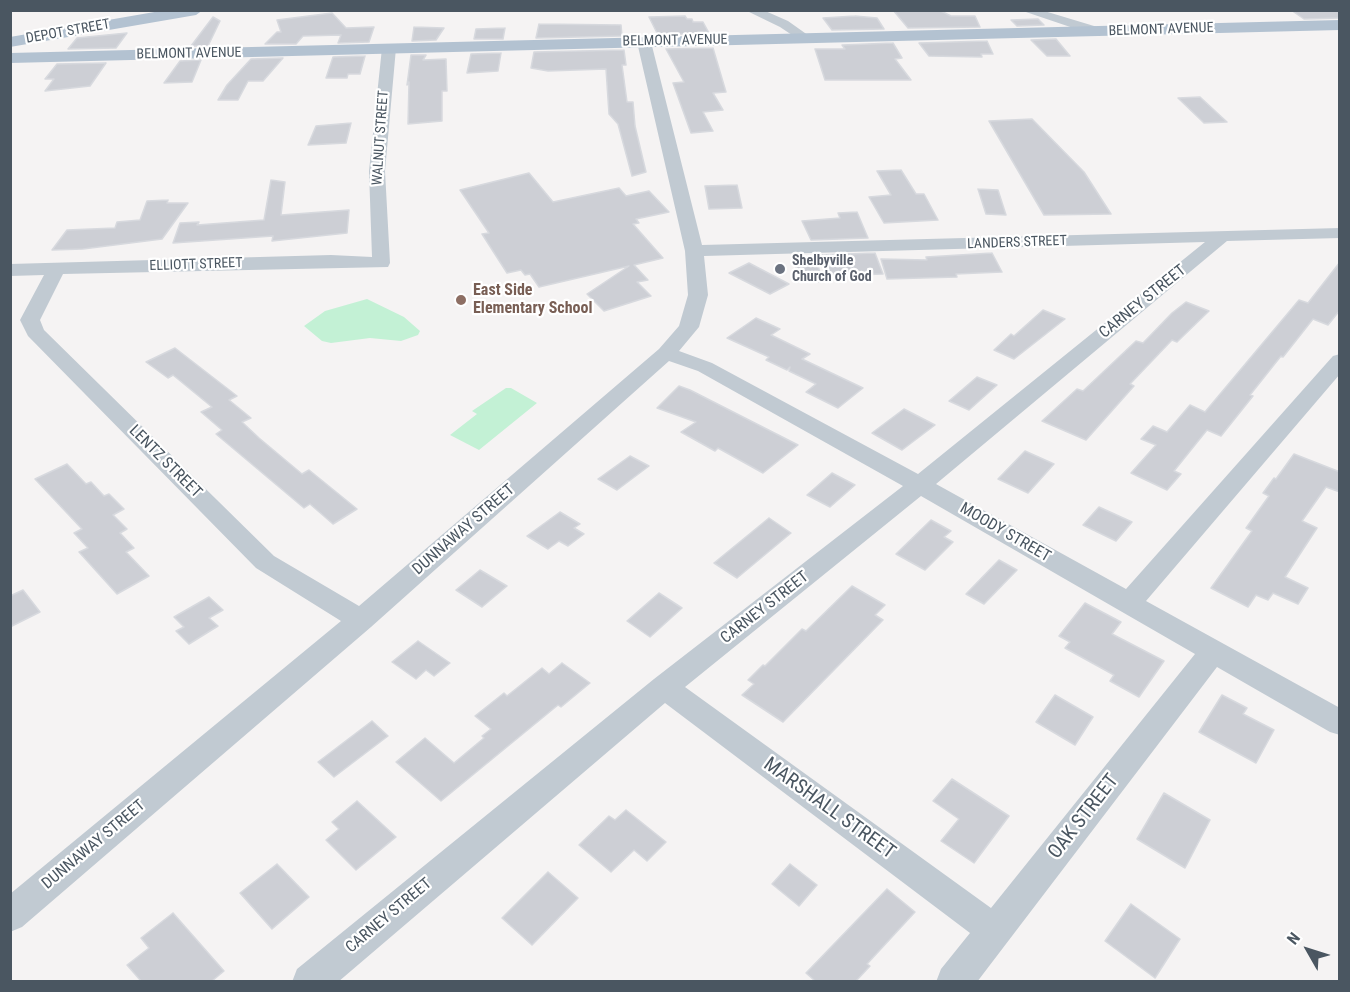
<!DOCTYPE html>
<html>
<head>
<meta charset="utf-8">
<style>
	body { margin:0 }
	#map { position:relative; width:1350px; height:992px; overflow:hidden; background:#f5f3f3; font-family:"Roboto Condensed",sans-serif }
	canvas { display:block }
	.frame { position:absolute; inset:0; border:12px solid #4a5661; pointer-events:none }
	.north { position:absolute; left:1278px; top:920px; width:60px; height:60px; -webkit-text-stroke:4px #fff; paint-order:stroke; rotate:309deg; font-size:16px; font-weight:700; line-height:24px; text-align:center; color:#4a5661 }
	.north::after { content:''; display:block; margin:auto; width:21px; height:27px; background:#4a5661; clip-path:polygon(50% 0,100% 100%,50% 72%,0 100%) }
</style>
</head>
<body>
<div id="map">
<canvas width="1350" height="992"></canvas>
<div class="frame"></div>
<div class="north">N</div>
</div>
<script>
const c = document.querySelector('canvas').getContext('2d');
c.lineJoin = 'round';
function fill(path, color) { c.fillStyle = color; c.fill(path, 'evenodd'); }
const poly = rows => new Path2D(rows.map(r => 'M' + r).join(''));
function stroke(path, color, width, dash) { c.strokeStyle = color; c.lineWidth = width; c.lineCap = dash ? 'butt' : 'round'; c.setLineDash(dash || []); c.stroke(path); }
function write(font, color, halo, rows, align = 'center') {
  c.font = font + ' "Roboto Condensed",sans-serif'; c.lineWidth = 4.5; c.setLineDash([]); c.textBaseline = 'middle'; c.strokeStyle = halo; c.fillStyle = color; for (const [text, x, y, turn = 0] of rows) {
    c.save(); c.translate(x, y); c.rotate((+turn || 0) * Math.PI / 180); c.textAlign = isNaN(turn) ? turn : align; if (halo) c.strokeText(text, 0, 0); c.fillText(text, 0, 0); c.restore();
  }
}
fill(poly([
	[367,299,404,317,420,331,418,335,401,341,370,338,331,343,322,341,304,326,325,311],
	[506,388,511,388,537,403,479,450,450,435,477,414,472,411]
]), '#c3f1d5');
const building = poly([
	[893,10,939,10,951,16,975,16,980,27,908,28,893,10],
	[1291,10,1340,10,1340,18,1304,19,1291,10],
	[332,13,346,28,374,27,369,42,338,43,341,35,303,36,296,44,265,44,277,32,281,32,277,20,332,13],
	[685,16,687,19,692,19,693,22,703,22,709,33,658,35,649,17,685,16],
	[855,16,877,18,884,29,832,30,823,18,855,16],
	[213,17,220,21,208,46,191,46,213,17],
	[1038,19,1044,25,1017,26,1011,20,1038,19],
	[539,24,621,25,622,36,536,38,539,24],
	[414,27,444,28,436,40,412,41,414,27],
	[505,28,503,39,474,39,476,29,505,28],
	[127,33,116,48,68,49,77,38,127,33],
	[1056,39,1070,56,1047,56,1031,40,1056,39],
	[987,41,993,54,981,54,982,57,929,56,919,43,987,41],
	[893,43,902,58,895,59,911,80,825,80,815,49,845,49,842,45,893,43],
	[713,48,726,92,713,93,723,110,703,112,713,131,691,133,673,83,684,82,666,49,713,48],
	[624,50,626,65,622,65,627,102,633,102,635,126,646,172,632,176,618,124,609,114,606,69,548,71,531,68,534,52,624,50],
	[501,53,498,71,467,73,471,54,501,53],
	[411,55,426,55,423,60,446,59,447,91,442,91,442,121,408,124,409,82,407,85,411,55],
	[365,56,360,74,348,74,347,78,326,78,333,57,365,56],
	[283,58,263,81,248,81,238,100,218,100,227,85,251,59,283,58],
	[201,60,192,82,164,83,180,61,201,60],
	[106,63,90,86,45,91,54,79,45,79,57,64,106,63],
	[1200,97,1227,122,1204,123,1178,98,1200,97],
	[1032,119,1084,172,1111,214,1044,215,989,121,1032,119],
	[351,123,346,143,308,145,316,126,351,123],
	[901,170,916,194,924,194,938,220,884,223,869,197,891,195,877,171,901,170],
	[529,173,553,202,619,188,626,196,649,191,669,212,636,219,639,223,633,224,663,258,634,265,648,280,637,282,651,296,604,311,587,294,629,266,539,287,530,274,525,275,521,270,507,273,482,234,489,233,460,190,529,173],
	[271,180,285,182,281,215,349,210,347,233,272,241,273,236,173,243,180,223,199,222,197,225,264,220,271,180],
	[737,185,742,208,709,209,705,186,737,185],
	[978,189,998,190,1006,215,986,214,978,189],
	[168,200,167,203,188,203,162,239,83,249,52,250,67,230,115,228,117,222,140,220,147,201,168,200],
	[857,212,868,238,811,240,802,221,840,218,838,213,857,212],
	[875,253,883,274,828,276,818,255,875,253],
	[992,253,1002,272,956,274,957,277,887,279,881,259,927,260,926,257,992,253],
	[795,262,818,262,821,282,798,282,795,262],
	[1340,262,1340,310,1328,325,1313,319,1283,357,1281,356,1250,395,1253,396,1221,436,1207,430,1174,471,1181,474,1167,490,1131,473,1156,445,1141,439,1153,426,1167,432,1190,405,1205,412,1299,300,1308,303,1340,262],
	[749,263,789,284,770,294,729,273,749,263],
	[1186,302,1209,311,1177,342,1172,340,1130,384,1134,386,1086,440,1042,421,1077,389,1083,391,1136,341,1143,343,1172,313,1186,302],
	[1043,310,1065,319,1014,359,994,350,1011,334,1014,336,1043,310],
	[756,318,780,329,771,335,810,354,802,359,863,388,838,408,806,392,816,384,789,371,790,367,787,370,766,360,769,357,727,338,756,318],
	[175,348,237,396,229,400,251,418,242,422,259,438,302,474,309,470,357,509,333,524,310,504,304,508,216,434,222,430,201,412,212,407,173,375,168,378,146,362,175,348],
	[977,377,997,385,969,410,949,401,977,377],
	[679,386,690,390,798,445,763,473,718,448,715,451,681,432,696,422,657,408,679,386],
	[904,409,935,425,902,450,872,433,904,409],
	[1025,451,1054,464,1028,493,998,479,1025,451],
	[1294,454,1340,472,1340,492,1326,487,1302,521,1317,528,1285,577,1308,588,1298,604,1273,593,1268,600,1256,595,1248,607,1211,588,1252,531,1246,528,1269,496,1263,493,1274,478,1276,479,1294,454],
	[630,456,649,466,617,490,598,479,630,456],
	[67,464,86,484,91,482,104,496,109,494,124,509,113,515,127,529,120,533,134,548,126,552,149,576,117,594,79,552,88,548,74,533,82,529,35,479,67,464],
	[832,473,855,485,830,507,807,495,832,473],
	[1099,507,1132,522,1116,541,1083,525,1099,507],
	[560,512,580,524,574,528,584,534,568,546,559,541,548,549,527,536,560,512],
	[769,518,791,533,737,578,714,563,769,518],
	[931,520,951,531,944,537,953,542,925,570,896,554,931,520],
	[999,560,1017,570,984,604,966,594,999,560],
	[480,570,507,586,482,607,456,590,480,570],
	[852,586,885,605,875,615,883,620,783,722,742,695,754,684,748,680,763,665,765,666,802,629,806,631,852,586],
	[23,590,40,612,10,627,10,596,23,590],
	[659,593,682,608,650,637,627,621,659,593],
	[209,597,223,610,209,618,218,626,189,644,176,631,184,627,174,617,209,597],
	[1085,603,1121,622,1112,634,1164,661,1139,697,1110,681,1114,675,1065,648,1070,642,1059,636,1085,603],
	[418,641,431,650,450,663,434,676,426,670,416,679,392,662,418,641],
	[562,663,590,683,561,707,558,705,441,801,396,762,425,738,454,763,484,738,482,736,491,729,475,716,504,693,507,696,542,668,549,674,562,663],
	[1055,695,1093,717,1075,745,1036,722,1055,695],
	[1222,695,1247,708,1243,714,1274,730,1256,763,1199,732,1222,695],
	[372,721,388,736,334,777,318,762,372,721],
	[952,779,1009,816,974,863,941,841,959,819,933,801,952,779],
	[1164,793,1210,820,1185,868,1137,839,1164,793],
	[357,801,396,837,356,870,326,840,339,829,332,822,357,801],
	[626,810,666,842,647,861,634,850,611,872,579,845,609,816,615,820,626,810],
	[277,864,309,897,272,929,240,893,277,864],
	[790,864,817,885,799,906,772,884,790,864],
	[548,872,578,898,532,945,502,918,548,872],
	[887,889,915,912,867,964,870,966,856,981,815,981,806,973,887,889],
	[1131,904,1180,939,1155,978,1105,941,1131,904],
	[173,913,224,971,212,981,141,981,127,965,149,948,141,938,173,913]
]);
fill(building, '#cdcfd5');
stroke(building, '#d7d9de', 1.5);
fill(poly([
	[745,10,763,10,788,21,812,38,811,41,801,41,780,27,745,10],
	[1020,10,1041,10,1104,29,1105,32,1099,36,1094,35,1020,10],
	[644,38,651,42,702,245,1340,228,1340,238,1227,241,936,484,1126,589,1333,356,1340,354,1340,374,1146,601,1340,708,1340,735,1330,732,1217,667,977,982,936,982,941,969,970,933,665,703,338,982,292,982,297,969,654,679,903,486,698,371,669,361,371,627,22,927,10,932,10,894,341,621,256,568,28,336,20,320,44,275,10,276,10,264,331,255,372,257,369,171,382,48,384,45,394,45,396,48,385,171,390,263,388,267,63,274,40,320,44,330,274,556,359,606,659,349,679,326,688,295,685,251,637,42,644,38],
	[1205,242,918,474,712,363,679,351,699,327,708,295,704,256,1205,242],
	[921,496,1195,654,991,908,685,687,921,496]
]), '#c1cad2');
fill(poly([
	[166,10,203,10,196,15,10,47,10,37,166,10],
	[1340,20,1340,30,10,63,10,53,1340,20]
]), '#b3c2d1');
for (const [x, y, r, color] of [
	[780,269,6,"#6b7280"],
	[461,300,6,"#8d6e63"]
]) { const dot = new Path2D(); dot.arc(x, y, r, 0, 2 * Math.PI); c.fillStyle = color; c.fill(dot); stroke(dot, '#fff', 2); }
write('14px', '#4a5661', '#fff', [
	["BELMONT AVENUE",1161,30,-2],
	["DEPOT STREET",68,32,-10],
	["BELMONT AVENUE",675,41,-1],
	["BELMONT AVENUE",189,54,-1],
	["WALNUT STREET",381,138,-86],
	["LANDERS STREET",1017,243,-2],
	["ELLIOTT STREET",196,265,-2]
]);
write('bold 14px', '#5b616d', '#fff', [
	["Shelbyville",792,261],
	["Church of God",792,277]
], 'left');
write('bold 16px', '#785e54', '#fff', [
	["East Side",473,291],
	["Elementary School",473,309]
], 'left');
write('16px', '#4a5661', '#fff', [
	["CARNEY STREET",1143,302,-39],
	["LENTZ STREET",165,462,45],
	["DUNNAWAY STREET",464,530,-41],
	["MOODY STREET",1005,533,30],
	["CARNEY STREET",765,608,-38],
	["DUNNAWAY STREET",94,845,-40],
	["CARNEY STREET",389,916,-40]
]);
write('20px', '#4a5661', '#fff', [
	["MARSHALL STREET",829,809,36],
	["OAK STREET",1084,817,-52]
]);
</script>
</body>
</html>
